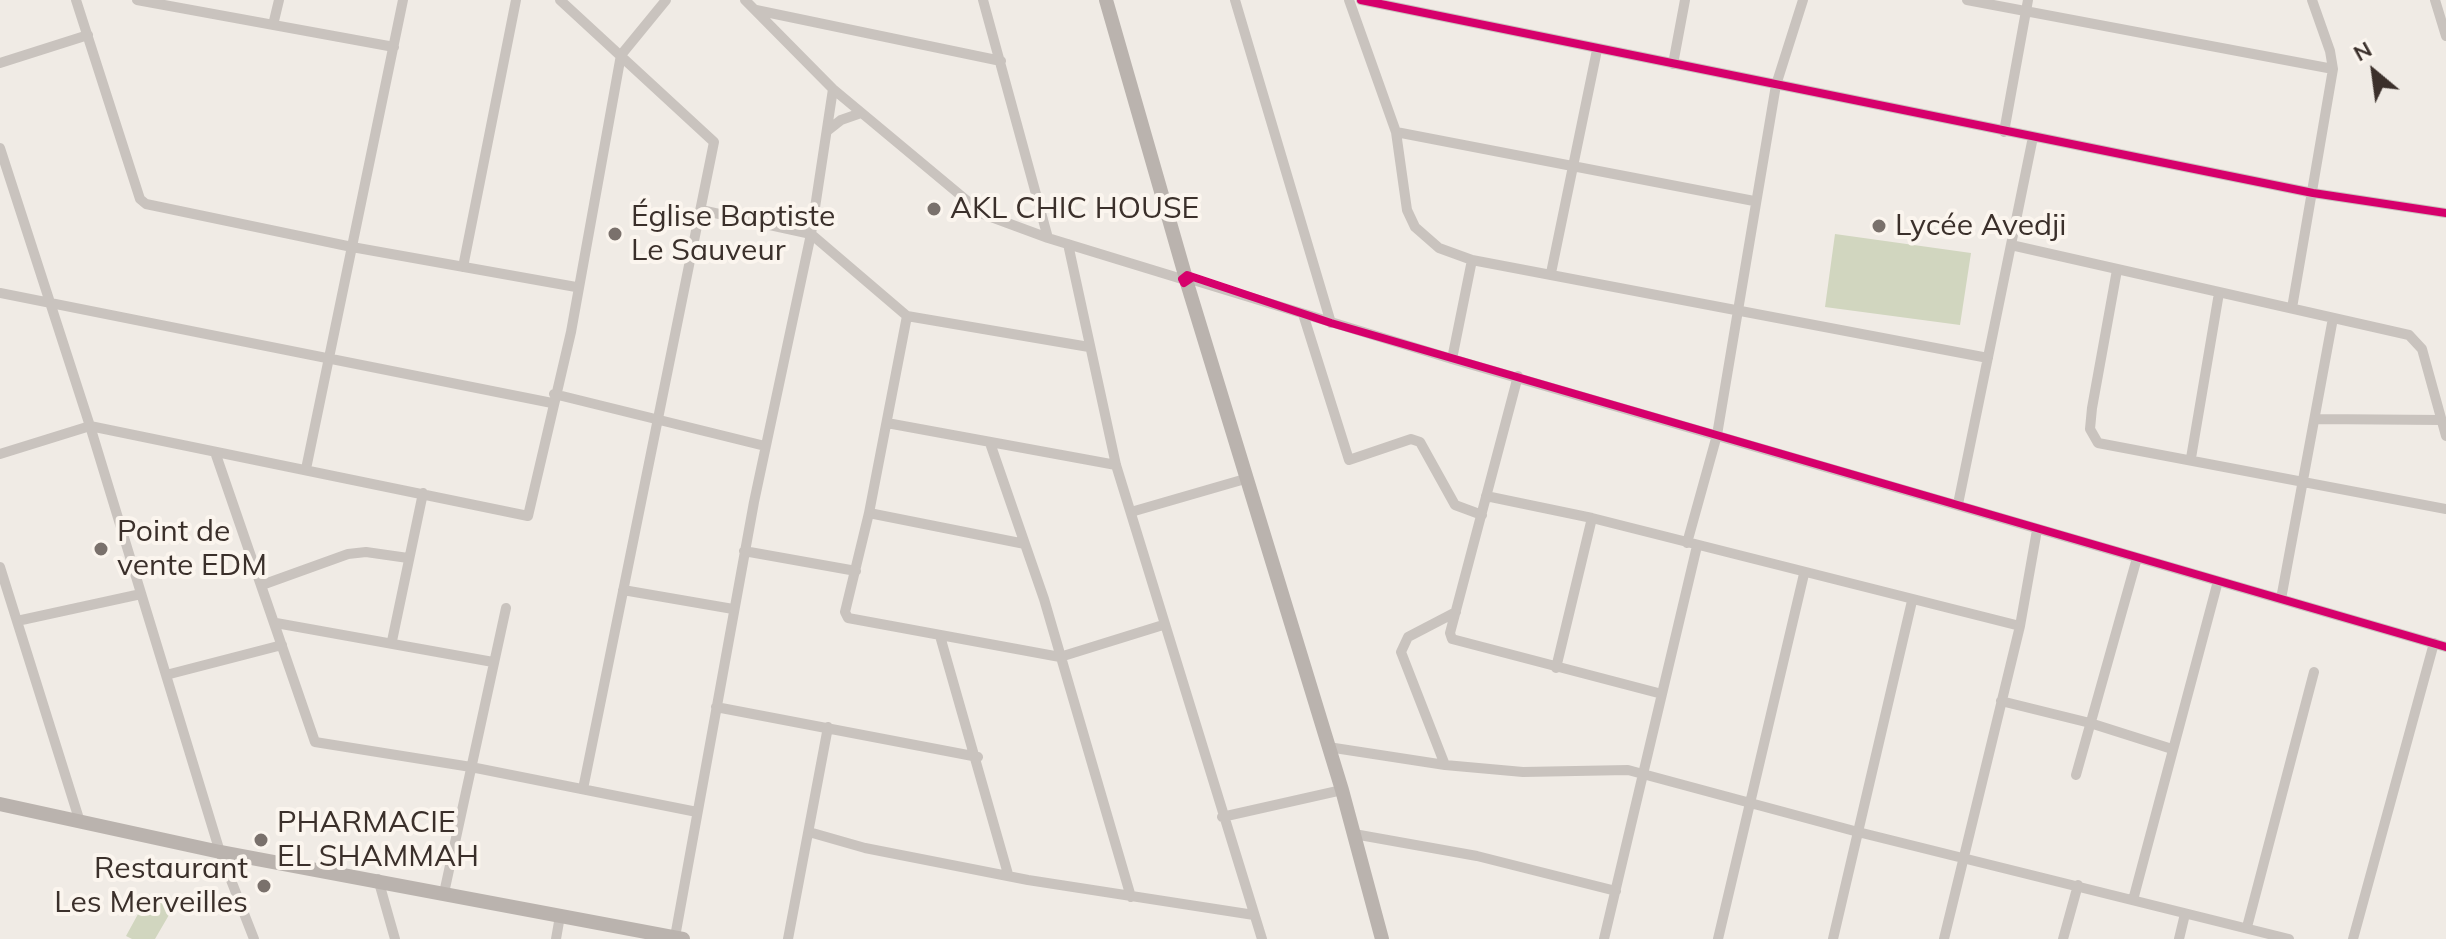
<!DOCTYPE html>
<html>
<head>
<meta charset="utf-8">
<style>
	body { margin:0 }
	#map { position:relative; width:2446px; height:939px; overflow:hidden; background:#f0ebe5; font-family:Mulish,sans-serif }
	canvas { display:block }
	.north { position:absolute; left:2334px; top:32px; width:80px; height:80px; -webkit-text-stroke:6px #fbf5ee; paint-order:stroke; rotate:331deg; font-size:22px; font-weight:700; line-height:32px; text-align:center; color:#3b302b }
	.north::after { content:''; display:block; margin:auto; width:28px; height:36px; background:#3b302b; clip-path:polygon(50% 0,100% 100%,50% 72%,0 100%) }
</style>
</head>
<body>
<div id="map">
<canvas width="2446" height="939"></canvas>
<div class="north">N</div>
</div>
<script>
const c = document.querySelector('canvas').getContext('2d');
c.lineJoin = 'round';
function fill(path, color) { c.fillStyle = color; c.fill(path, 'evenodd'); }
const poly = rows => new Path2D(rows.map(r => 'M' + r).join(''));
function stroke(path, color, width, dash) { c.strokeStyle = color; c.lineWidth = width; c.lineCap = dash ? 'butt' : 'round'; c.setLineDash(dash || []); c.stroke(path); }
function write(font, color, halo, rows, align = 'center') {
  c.font = font + ' Mulish,sans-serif'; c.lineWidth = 8; c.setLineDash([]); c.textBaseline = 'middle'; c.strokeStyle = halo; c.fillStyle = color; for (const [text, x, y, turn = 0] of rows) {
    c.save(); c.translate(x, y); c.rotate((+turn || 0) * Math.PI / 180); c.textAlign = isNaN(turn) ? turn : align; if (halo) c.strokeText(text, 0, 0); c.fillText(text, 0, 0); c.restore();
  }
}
fill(poly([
	[1835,234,1971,253,1960,325,1825,307],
	[149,894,173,908,155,939,132,939,126,936]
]), '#d1d6bf');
stroke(poly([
	[76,0,140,199,146,204,352,247,576,287],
	[137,0,394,47],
	[560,0,714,142,583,789],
	[745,0,833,89,983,214,1048,238,1182,279],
	[983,0,1048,238],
	[1235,0,1331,323],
	[1349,0,1396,132,1407,210,1415,227,1439,248,1472,260,1988,358],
	[1361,0,2313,193,2446,213],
	[1967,0,2333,69],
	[2435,0,2446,36],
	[756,10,1001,61],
	[273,25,279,0],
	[0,63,88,35],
	[1673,64,1685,0],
	[827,131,841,120,861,113],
	[1396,132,1754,201],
	[2004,132,2028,0],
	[0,148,90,426,220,852,254,939],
	[701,210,811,234,907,316,1089,347],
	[1068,244,1116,465,1262,939],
	[2011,245,2409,335,2422,349,2446,436],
	[463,267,516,0],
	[2117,270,2092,408,2090,429,2098,443,2446,509],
	[1551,273,1597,50],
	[1190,279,1452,359,2446,647],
	[0,293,552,403],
	[2292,308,2333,69,2330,51,2312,0],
	[1303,314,1349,460,1411,439,1420,442,1455,505,1482,515],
	[907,316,869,513,845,612,848,618,1060,657,1163,625],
	[1452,359,1472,260],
	[1518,376,1450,633,1452,639,1662,694],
	[554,394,765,446],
	[2315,419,2442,420],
	[887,423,1116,465],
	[990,443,1044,599,1131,897],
	[215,452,315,742,471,767,697,812],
	[0,454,90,426,528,516,571,332,621,55,666,0],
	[2191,458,2219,293],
	[306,469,403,0],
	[1486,496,1592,518,2020,626],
	[1958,504,2033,137],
	[1131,512,1245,479],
	[869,513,1025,544],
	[1687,543,1717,435,1776,85,1803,0],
	[744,551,856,571],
	[0,567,80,822],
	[262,585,348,554,366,552,408,558],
	[623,590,733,609],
	[2281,599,2333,318],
	[17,621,141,594],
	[276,623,493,662],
	[940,636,1008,874],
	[392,641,423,493],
	[1556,668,1592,518],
	[166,675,282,645],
	[2001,701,2090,723,2172,749],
	[716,707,978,757],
	[1328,747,1445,765,1523,772,1628,770,1858,832,2289,939],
	[1445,765,1401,652,1408,637,1456,612],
	[2076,775,2137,558],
	[1222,817,1342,790],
	[809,832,865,848,1028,880,1254,915],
	[1354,834,1477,856,1616,891],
	[378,879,395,939],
	[444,893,506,608],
	[2133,900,2218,581],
	[2247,927,2314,672],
	[675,937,754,502,811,234,833,89],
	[556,939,560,916],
	[788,939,828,727],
	[1604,939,1697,546],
	[1718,939,1804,574],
	[1833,939,1912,601],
	[1944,939,2020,626,2037,530],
	[2063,939,2078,885],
	[2179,939,2185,914],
	[2353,939,2434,643]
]), '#c9c3be', 10);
stroke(poly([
	[1106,0,1185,275],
	[1187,283,1342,790,1382,939],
	[0,804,220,852,683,939]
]), '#bab3ae', 14);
stroke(poly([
	[1361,0,2313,193,2446,213],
	[1190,279,1184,283,1182,279,1187,275,1331,323,2446,647]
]), '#d6006c', 8);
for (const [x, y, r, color] of [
	[934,209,8,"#7a716c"],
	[1879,226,8,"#7a716c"],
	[615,234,8,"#7a716c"],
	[101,549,8,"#7a716c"],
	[261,840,8,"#7a716c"],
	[264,886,8,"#7a716c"]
]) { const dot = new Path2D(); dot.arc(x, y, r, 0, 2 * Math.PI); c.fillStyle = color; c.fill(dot); stroke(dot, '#fbf5ee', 3); }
write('30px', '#3b302b', '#fbf5ee', [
	["AKL CHIC HOUSE",950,209],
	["Église Baptiste",631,217],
	["Le Sauveur",631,251],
	["Lycée Avedji",1895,226],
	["Point de",117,532],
	["vente EDM",117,566],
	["PHARMACIE",277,823],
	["EL SHAMMAH",277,857],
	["Restaurant",248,869,"right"],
	["Les Merveilles",248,903,"right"]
], 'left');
</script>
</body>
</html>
